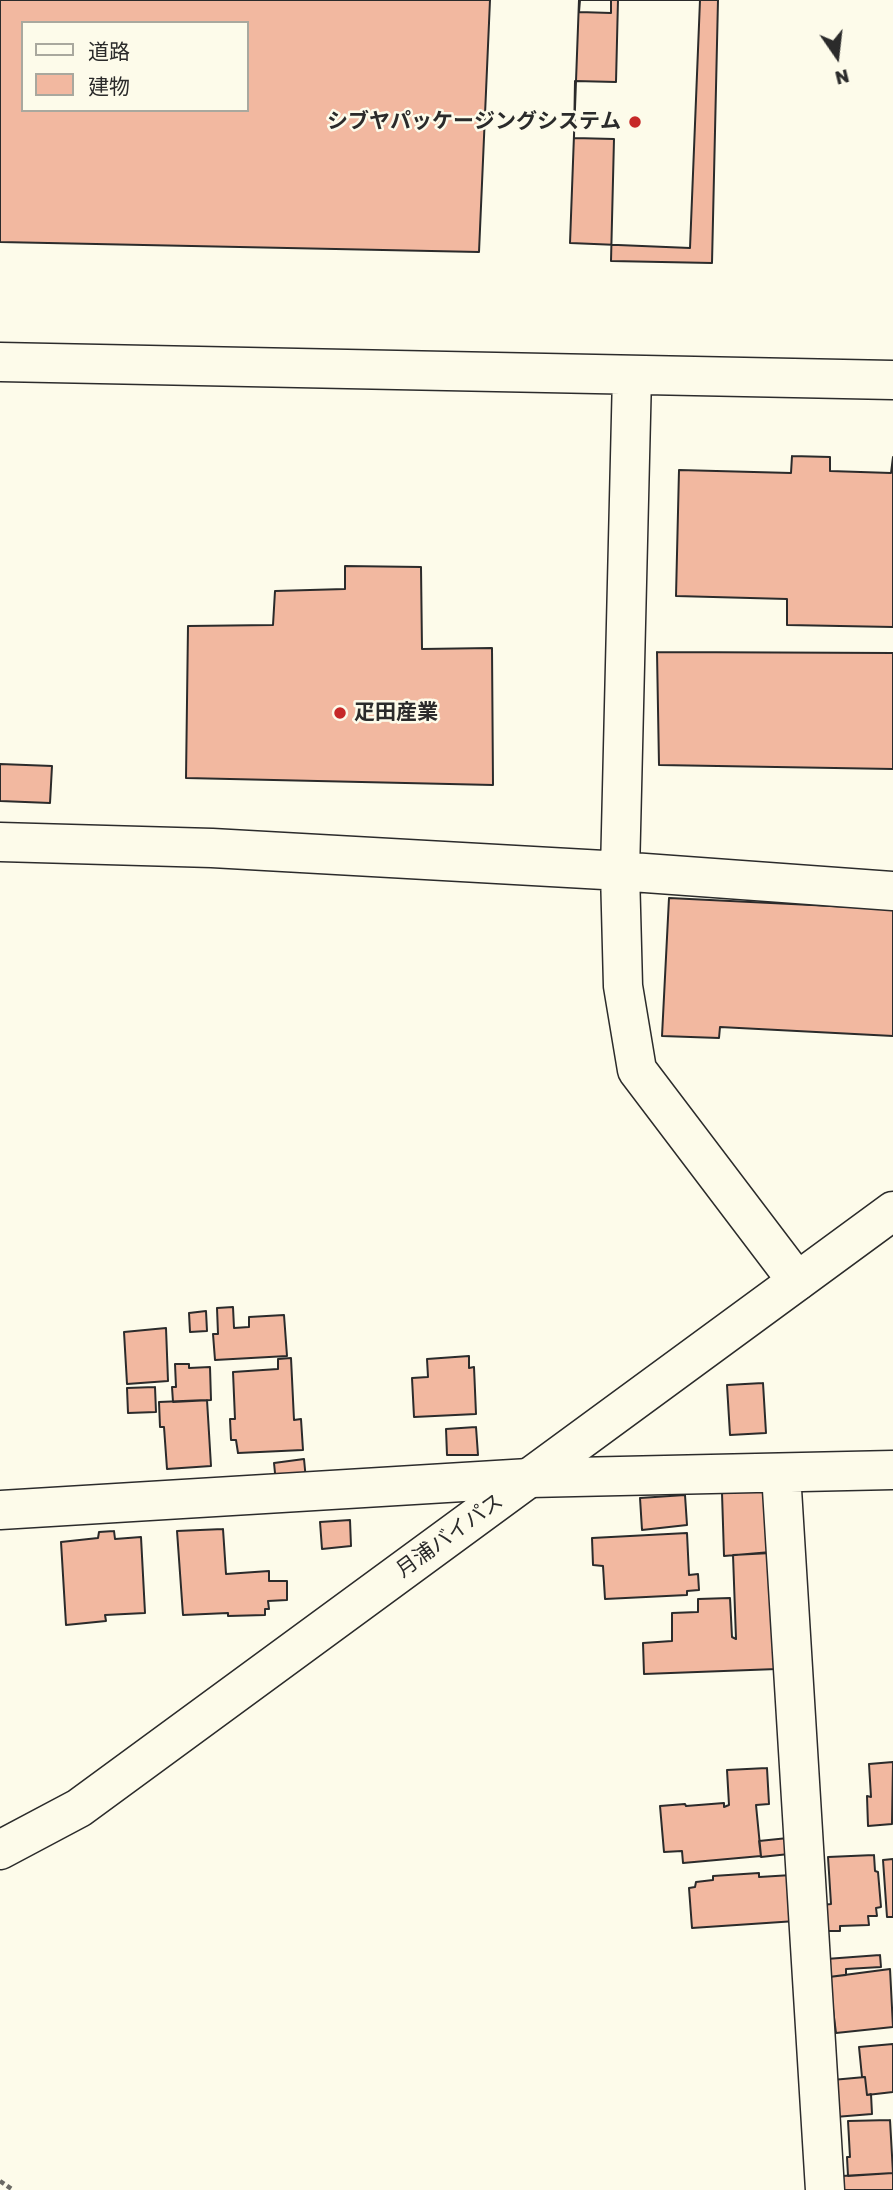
<!DOCTYPE html>
<html>
<head>
<meta charset="utf-8">
<style>
	body { margin:0 }
	#map { position:relative; width:893px; height:2190px; overflow:hidden; background:#fdfbea; font-family:Rubik,"Noto Sans JP",sans-serif }
	canvas { display:block }
	.legend { position:absolute; left:21px; top:21px; width:228px; height:91px; box-sizing:border-box; background:#fdfbea; border:2px solid #a9a89e; margin:0; padding:9px 12px; list-style:none; font-size:21px; color:#2b2b2b }
	.legend li { display:flex; align-items:center; gap:14px; height:35px }
	.legend b { width:35px; border:2px solid #a9a89e }
	.north { position:absolute; left:802px; top:21px; width:70px; height:70px; -webkit-text-stroke:5px #fdfbea; paint-order:stroke; rotate:166deg; font-size:19px; font-weight:700; line-height:28px; text-align:center; color:#2b2b2b }
	.north::after { content:''; display:block; margin:auto; width:24px; height:32px; background:#2b2b2b; clip-path:polygon(50% 0,100% 100%,50% 72%,0 100%) }
</style>
</head>
<body>
<div id="map">
<canvas width="893" height="2190"></canvas>
<ul class="legend">
<li><b style="height:9px;background:#fdfbea"></b>道路</li>
<li><b style="height:19px;background:#f2b8a0"></b>建物</li>
</ul>
<div class="north">N</div>
</div>
<script>
const c = document.querySelector('canvas').getContext('2d');
c.lineJoin = 'round';
function fill(path, color) { c.fillStyle = color; c.fill(path, 'evenodd'); }
const poly = rows => new Path2D(rows.map(r => 'M' + r).join(''));
function stroke(path, color, width, dash) { c.strokeStyle = color; c.lineWidth = width; c.lineCap = dash ? 'butt' : 'round'; c.setLineDash(dash || []); c.stroke(path); }
function write(font, color, halo, rows, align = 'center') {
  c.font = font + ' Rubik,"Noto Sans JP",sans-serif'; c.lineWidth = 5; c.setLineDash([]); c.textBaseline = 'middle'; c.strokeStyle = halo; c.fillStyle = color; for (const [text, x, y, turn = 0] of rows) {
    c.save(); c.translate(x, y); c.rotate((+turn || 0) * Math.PI / 180); c.textAlign = isNaN(turn) ? turn : align; if (halo) c.strokeText(text, 0, 0); c.fillText(text, 0, 0); c.restore();
  }
}
const building = poly([
	[0,0,490,0,479,252,0,242,0,0],
	[23,23,247,23,247,110,23,110,23,23],
	[579,0,700,0,690,248,570,243,579,0],
	[580,0,611,0,611,13,579,12,580,0],
	[618,0,718,0,712,263,611,261,614,139,574,138,575,81,616,82,618,0],
	[792,456,830,457,830,471,891,473,893,457,893,627,787,625,787,599,676,596,679,470,791,473,792,456],
	[345,566,421,567,422,649,492,648,493,785,186,778,188,626,273,625,275,591,345,589,345,566],
	[657,652,893,653,893,769,659,765,657,652],
	[0,764,52,766,50,803,0,801,0,764],
	[669,898,893,909,893,1036,720,1027,719,1038,662,1036,669,898],
	[233,1307,234,1328,249,1327,249,1317,284,1315,287,1356,215,1360,213,1334,218,1334,217,1308,233,1307],
	[206,1311,207,1331,190,1332,189,1313,206,1311],
	[166,1328,168,1381,127,1384,124,1332,166,1328],
	[469,1356,469,1368,474,1367,476,1414,414,1417,412,1378,428,1377,427,1359,469,1356],
	[291,1358,294,1420,301,1419,303,1450,238,1453,236,1440,231,1440,230,1419,235,1419,233,1372,278,1369,278,1359,291,1358],
	[175,1364,189,1364,189,1368,210,1367,211,1400,173,1402,172,1387,176,1387,175,1364],
	[763,1383,766,1433,730,1435,727,1385,763,1383],
	[155,1387,156,1412,128,1413,127,1388,155,1387],
	[207,1400,211,1466,167,1469,164,1427,160,1427,159,1402,207,1400],
	[476,1427,478,1455,447,1455,446,1429,476,1427],
	[304,1459,306,1480,276,1483,274,1463,304,1459],
	[768,1490,771,1552,724,1556,722,1493,768,1490],
	[685,1495,687,1525,642,1530,640,1498,685,1495],
	[350,1520,351,1546,322,1549,320,1522,350,1520],
	[223,1529,226,1574,269,1571,269,1581,287,1581,287,1600,268,1601,269,1609,265,1609,265,1615,228,1616,228,1613,183,1615,177,1531,223,1529],
	[114,1531,115,1539,141,1537,145,1613,105,1615,106,1621,66,1625,61,1542,98,1538,99,1532,114,1531],
	[687,1533,689,1575,698,1574,699,1590,687,1591,687,1595,605,1599,603,1566,593,1565,592,1538,687,1533],
	[771,1553,777,1669,644,1674,643,1643,672,1641,672,1613,698,1612,698,1599,730,1598,732,1637,736,1639,733,1555,771,1553],
	[893,1762,892,1824,868,1826,867,1796,871,1797,869,1764,893,1762],
	[767,1768,769,1804,756,1805,761,1856,683,1863,682,1851,664,1852,660,1806,685,1804,686,1806,724,1803,724,1807,729,1805,727,1770,767,1768],
	[788,1838,789,1854,761,1857,759,1841,788,1838],
	[874,1855,875,1871,878,1872,881,1907,876,1908,877,1916,868,1916,869,1925,840,1926,840,1931,826,1931,823,1905,831,1904,828,1857,874,1855],
	[893,1859,893,1917,887,1917,883,1860,893,1859],
	[759,1873,759,1877,792,1875,796,1921,692,1928,689,1888,695,1887,696,1882,713,1880,713,1876,759,1873],
	[880,1955,881,1967,846,1969,846,1975,829,1977,826,1959,880,1955],
	[890,1969,893,2027,836,2033,829,1977,890,1969],
	[893,2044,893,2092,867,2095,865,2077,862,2077,859,2047,893,2044],
	[865,2077,867,2095,871,2094,872,2114,835,2117,832,2080,865,2077],
	[890,2120,893,2173,848,2176,847,2157,850,2157,848,2121,890,2120],
	[893,2173,893,2190,842,2190,842,2176,893,2173]
]);
fill(building, '#f2b8a0');
stroke(building, '#2b2b2b', 2);
const minor = poly([
	[0,362,893,380],
	[632,375,620,872,623,986,637,1070,797,1281],
	[0,842,212,848,604,870,893,891],
	[781,1473,825,2190],
	[0,1510,529,1478,893,1470]
]);
const highway = poly([
	[0,1850,79,1808,893,1211]
]);
stroke(minor, '#2b2b2b', 41);
stroke(highway, '#2b2b2b', 41);
stroke(poly([
	[0,2181,13,2190]
]), '#6a6964', 4.5, [5, 3.5]);
stroke(minor, '#fdfbea', 38);
stroke(highway, '#fdfbea', 38);
for (const [x, y, r, color] of [
	[635,122,7,"#c62828"],
	[340,713,7,"#c62828"]
]) { const dot = new Path2D(); dot.arc(x, y, r, 0, 2 * Math.PI); c.fillStyle = color; c.fill(dot); stroke(dot, '#fdfbea', 2.5); }
write('bold 21px', '#2b2b2b', '#fdfbea', [
	["シブヤパッケージングシステム",621,122],
	["疋田産業",354,713,"left"]
], 'right');
write('21px', '#2b2b2b', '#fdfbea', [
	["月浦バイパス",450,1536,-36]
]);
</script>
</body>
</html>
